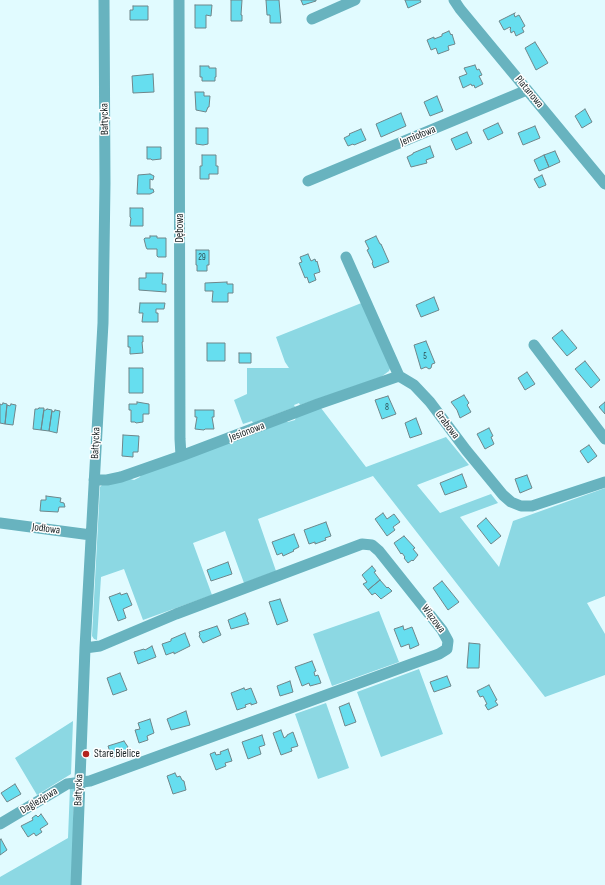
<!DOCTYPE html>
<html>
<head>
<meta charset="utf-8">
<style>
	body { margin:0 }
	canvas { display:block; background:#e1fbff }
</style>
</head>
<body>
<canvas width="605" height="885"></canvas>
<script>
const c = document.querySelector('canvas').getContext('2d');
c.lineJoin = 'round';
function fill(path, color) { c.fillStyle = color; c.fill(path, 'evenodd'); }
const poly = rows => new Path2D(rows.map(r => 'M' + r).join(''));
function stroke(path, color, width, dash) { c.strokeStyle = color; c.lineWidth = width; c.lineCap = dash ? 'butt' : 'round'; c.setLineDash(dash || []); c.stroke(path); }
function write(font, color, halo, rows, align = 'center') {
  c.font = font + ' "Sofia Sans Condensed",sans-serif'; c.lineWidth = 3; c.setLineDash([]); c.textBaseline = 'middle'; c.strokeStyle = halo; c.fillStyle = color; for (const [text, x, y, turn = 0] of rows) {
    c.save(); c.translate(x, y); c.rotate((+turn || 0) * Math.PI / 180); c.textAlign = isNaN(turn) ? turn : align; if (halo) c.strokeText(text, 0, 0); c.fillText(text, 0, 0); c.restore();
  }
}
fill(poly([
	[364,302,391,366,389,371,381,377,300,405,299,403,294,405,295,407,253,423,252,421,243,424,234,400,247,394,247,368,289,368,285,362,276,337],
	[321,408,366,467,446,437,469,465,417,485,440,513,491,494,498,503,460,517,499,567,513,521,605,488,605,596,587,603,605,634,605,675,545,697,373,476,258,519,276,571,244,583,225,531,193,543,212,595,143,620,124,569,101,577,97,640,94,639,92,636,100,487,102,485,130,479,134,480,140,477,141,474,285,421,288,422,295,420,296,417],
	[379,611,399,662,332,686,313,634],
	[419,669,443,734,381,757,357,692],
	[326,703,349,768,318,779,295,714],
	[73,721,71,774,37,795,15,758],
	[70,787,74,788,72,885,0,885,0,877,68,838]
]), '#8cd8e3');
const building = poly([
	[231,0,242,0,241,15,242,15,242,21,231,21,231,0],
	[266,0,279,0,281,23,270,23,270,15,267,15,266,0],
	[301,0,316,0,316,1,303,5,301,0],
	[405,0,420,0,421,2,408,8,405,0],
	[195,5,212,5,211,16,206,15,206,28,195,28,195,5],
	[133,6,148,6,148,20,130,20,130,10,133,10,133,6],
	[515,13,514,14,515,17,519,15,525,26,522,28,524,32,516,36,514,31,511,33,510,29,511,28,510,27,504,30,499,21,515,13],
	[449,31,451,35,452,34,455,44,448,46,449,50,438,54,436,48,431,50,427,40,434,37,434,39,442,36,442,34,449,31],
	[535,42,548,63,536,70,525,48,535,42],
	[475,65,477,70,479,69,482,75,479,76,483,84,475,88,474,85,472,86,471,84,463,88,459,77,467,74,464,68,475,65],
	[200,66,209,66,209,68,216,68,216,77,215,77,215,81,202,81,202,77,200,77,200,66],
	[153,74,154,92,133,93,132,76,153,74],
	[195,92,204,92,204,96,210,96,209,107,208,107,206,112,196,110,195,92],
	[437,96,443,111,430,116,424,102,437,96],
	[585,109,592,122,582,128,575,116,585,109],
	[401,113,406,126,381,137,376,124,401,113],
	[498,123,503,133,488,140,483,130,498,123],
	[535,126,540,138,523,145,518,133,535,126],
	[196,128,208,128,208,144,203,145,196,144,196,128],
	[361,129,366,140,354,145,353,144,348,146,344,138,350,135,349,134,361,129],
	[467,132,472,143,456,150,451,139,467,132],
	[430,146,434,157,426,160,427,163,411,167,407,157,413,154,413,153,430,146],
	[147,147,161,147,161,159,152,160,151,159,147,159,147,147],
	[555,151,560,162,549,167,544,155,555,151],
	[202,155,216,155,216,166,218,166,218,174,209,174,209,179,200,179,200,166,202,166,202,155],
	[544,155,549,167,539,171,534,160,544,155],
	[150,174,154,176,153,180,150,179,150,189,153,189,154,192,150,194,137,194,138,175,150,174],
	[542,175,546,185,539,188,534,179,542,175],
	[130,208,143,208,143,226,130,226,131,218,130,217,130,208],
	[150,236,157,236,157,238,166,238,166,257,158,257,157,256,157,249,147,249,146,247,144,239,145,238,150,238,150,236],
	[376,236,380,244,381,244,389,262,374,268,372,263,373,262,367,250,369,249,365,241,376,236],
	[196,250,209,250,209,265,207,265,207,271,197,271,197,265,196,265,196,250],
	[308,254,311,261,315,259,316,262,317,261,320,272,314,274,316,280,309,283,307,277,305,278,299,263,302,262,300,257,308,254],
	[146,273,163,273,162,284,166,284,166,292,139,290,139,278,146,278,146,273],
	[227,282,227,284,233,284,233,293,228,293,228,302,212,302,213,291,205,291,205,283,227,282],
	[434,297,439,310,421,317,416,305,434,297],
	[140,303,165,303,164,309,156,309,156,313,158,313,158,322,142,322,143,313,139,313,140,303],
	[562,330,577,348,567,356,552,338,562,330],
	[128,336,143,336,143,342,142,342,143,353,130,354,130,347,128,347,128,336],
	[426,341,435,363,432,364,431,368,429,369,426,367,421,369,414,345,426,341],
	[207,343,225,343,225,361,207,361,207,343],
	[239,353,251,353,251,363,239,363,239,353],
	[585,361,600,380,591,388,575,369,585,361],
	[129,368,143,368,143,393,129,393,129,368],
	[527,372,535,384,525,390,518,378,527,372],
	[464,395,469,403,467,405,471,412,460,418,457,410,451,402,464,395],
	[388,396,396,414,382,419,375,400,388,396],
	[137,402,149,404,149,414,143,414,143,422,136,423,135,422,131,422,131,410,129,410,129,404,137,404,137,402],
	[605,402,605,414,599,407,605,402],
	[3,403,7,404,5,424,0,423,0,404,2,405,3,403],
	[11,404,16,405,13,425,5,424,7,405,10,406,11,404],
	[39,408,44,408,41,430,33,429,35,409,38,409,39,408],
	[47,409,52,410,49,431,41,430,44,410,46,410,47,409],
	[55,410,60,411,57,433,49,431,52,411,54,412,55,410],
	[195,410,214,410,214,417,212,417,214,429,205,429,204,430,195,429,197,417,195,417,195,410],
	[416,418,422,434,410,438,405,423,416,418],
	[489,428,493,436,491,437,494,444,485,449,477,434,489,428],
	[123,435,139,436,138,452,133,452,133,457,122,456,123,435],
	[589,445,597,456,588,463,580,451,589,445],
	[462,474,467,487,445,495,440,483,462,474],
	[527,475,532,488,520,493,515,479,527,475],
	[46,496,61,498,60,502,64,503,65,507,59,507,58,512,40,511,41,500,46,500,46,496],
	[383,513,387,519,394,514,400,522,393,527,395,530,387,536,375,519,383,513],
	[486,518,501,536,491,544,477,526,486,518],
	[326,522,331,536,325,538,326,540,315,544,315,542,309,544,304,530,326,522],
	[294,534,299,547,293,550,294,551,283,556,282,553,277,555,272,542,294,534],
	[404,536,415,548,413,549,418,555,413,561,412,560,408,563,404,558,405,557,402,553,401,554,394,543,404,536],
	[228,562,232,574,211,581,207,570,228,562],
	[372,566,376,571,374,572,380,580,368,590,363,584,367,582,362,575,372,566],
	[380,580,387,588,388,587,392,591,381,599,375,593,372,595,368,590,380,580],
	[442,581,459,602,448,610,433,588,442,581],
	[120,593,121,595,127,593,132,605,123,609,126,618,118,621,109,597,120,593],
	[280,599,288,621,277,625,269,602,280,599],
	[245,613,248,620,247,620,249,624,231,629,228,620,245,613],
	[217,626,221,635,203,643,199,636,200,635,199,632,217,626],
	[403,626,404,630,412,627,419,645,410,649,409,644,401,647,394,629,403,626],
	[185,633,190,646,174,654,174,652,166,655,162,644,171,641,171,639,185,633],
	[469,643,480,644,479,668,467,668,469,643],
	[152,646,156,657,138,664,134,652,144,649,145,650,152,646],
	[312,661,316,671,314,672,315,676,318,675,321,683,310,686,309,683,302,686,295,667,312,661],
	[120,673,127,690,113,695,107,678,120,673],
	[447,676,451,686,434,692,430,682,447,676],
	[290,681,293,692,280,696,277,686,290,681],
	[489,685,497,700,495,701,498,705,488,710,485,705,487,704,483,696,480,697,477,691,489,685],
	[244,688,245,690,251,688,257,703,251,705,251,703,245,705,246,707,237,710,231,693,244,688],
	[349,703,356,722,345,726,339,707,349,703],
	[186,711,190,725,171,730,167,719,186,711],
	[150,719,154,733,147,736,148,740,139,743,135,730,140,729,138,723,150,719],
	[281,730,284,738,287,736,287,735,293,732,298,746,291,748,292,751,281,755,273,733,281,730],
	[262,735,265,745,259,747,261,754,248,759,242,742,262,735],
	[124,741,128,747,127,748,128,752,112,758,108,746,124,741],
	[228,749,232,761,225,763,226,766,216,770,210,754,215,752,216,755,221,754,220,752,228,749],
	[175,773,177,777,180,776,182,780,184,781,186,790,173,794,167,776,175,773],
	[15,784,21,794,7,802,1,793,15,784],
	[41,814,48,824,40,829,42,832,36,836,34,833,28,837,21,826,33,820,32,818,36,815,38,817,41,814],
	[1,839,7,850,0,855,0,840,1,839]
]);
fill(building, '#66deef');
stroke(building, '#6f868a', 1);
stroke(poly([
	[179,0,180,439,181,456],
	[454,0,460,9,605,184],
	[312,19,355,0],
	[308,181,527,90],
	[346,257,399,376,414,385,430,402,466,450,503,495,511,502,521,506,532,506,605,482],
	[534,345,605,439],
	[94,480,107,480,121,477,181,456,318,404,399,376],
	[0,523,91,535],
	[0,824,67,784,90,781,439,654,447,649,448,641,442,630,379,551,372,545,362,544,176,614,100,646,85,648],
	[76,885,85,648,103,323,105,183,104,0]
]), '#68b3bf', 11);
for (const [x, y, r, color] of [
	[86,754,4,"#b3231e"]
]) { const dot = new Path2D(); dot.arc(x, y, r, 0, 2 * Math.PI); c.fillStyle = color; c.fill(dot); stroke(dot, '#fff', 1.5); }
write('9px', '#2c5056', null, [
	["29",202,258],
	["5",425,357],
	["8",387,408]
]);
write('11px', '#182123', '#fff', [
	["Platanowa",529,92,50],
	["Bałtycka",105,119,-91],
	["Jemiołowa",418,136,-22],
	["Dębowa",180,228,-90],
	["Grabowa",447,425,53],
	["Jesionowa",247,432,-21],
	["Bałtycka",96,443,-87],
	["Jodłowa",46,529,7],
	["Wiązowa",433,619,53],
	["Bałtycka",79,790,-88],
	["Daglezjowa",39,801,-31]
]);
write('11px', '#182123', '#fff', [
	["Stare Bielice",94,754]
], 'left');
</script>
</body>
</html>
